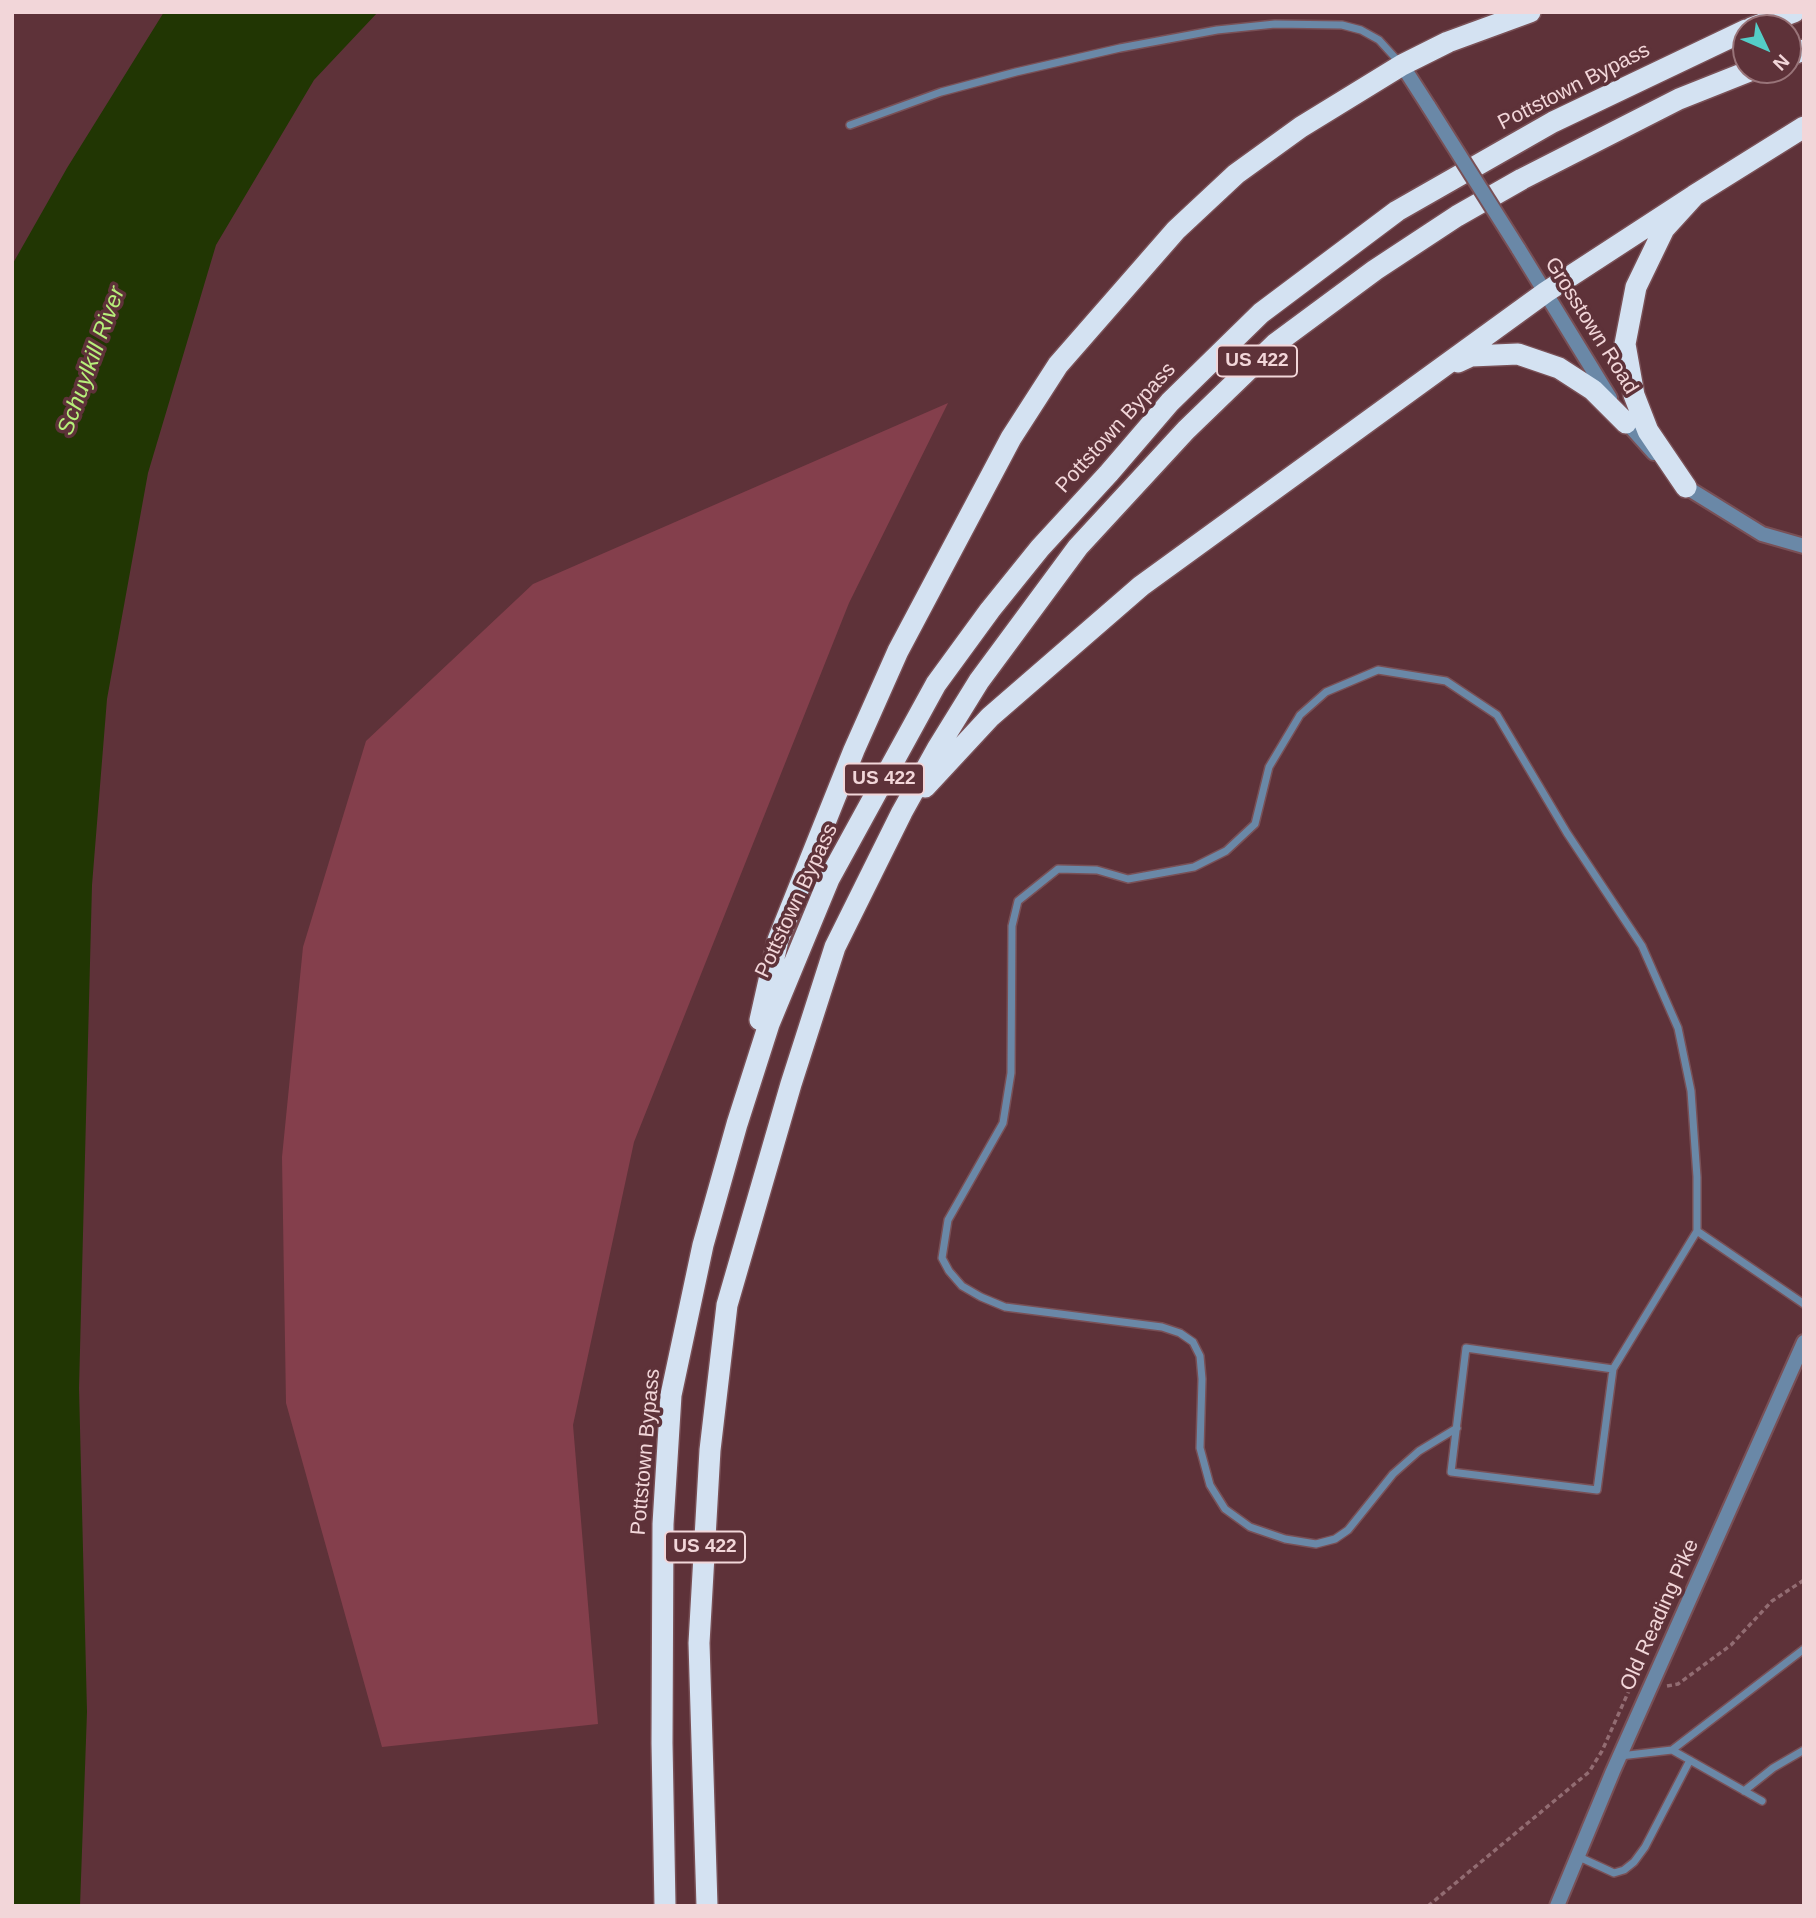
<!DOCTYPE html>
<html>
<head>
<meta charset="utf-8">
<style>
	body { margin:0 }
	#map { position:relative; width:1816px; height:1918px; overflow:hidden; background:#5e3239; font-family:Arial,sans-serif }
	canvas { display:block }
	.frame { position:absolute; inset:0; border:14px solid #f2d6d9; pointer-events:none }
	.north { position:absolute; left:1732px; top:14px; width:70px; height:70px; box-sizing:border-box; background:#5e3239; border:2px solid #997479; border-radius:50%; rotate:134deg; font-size:19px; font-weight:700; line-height:28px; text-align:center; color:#f2d6d9 }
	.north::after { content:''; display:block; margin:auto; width:24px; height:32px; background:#54cdc7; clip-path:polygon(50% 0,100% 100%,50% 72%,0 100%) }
</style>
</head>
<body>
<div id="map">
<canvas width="1816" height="1918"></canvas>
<div class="frame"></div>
<div class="north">N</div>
</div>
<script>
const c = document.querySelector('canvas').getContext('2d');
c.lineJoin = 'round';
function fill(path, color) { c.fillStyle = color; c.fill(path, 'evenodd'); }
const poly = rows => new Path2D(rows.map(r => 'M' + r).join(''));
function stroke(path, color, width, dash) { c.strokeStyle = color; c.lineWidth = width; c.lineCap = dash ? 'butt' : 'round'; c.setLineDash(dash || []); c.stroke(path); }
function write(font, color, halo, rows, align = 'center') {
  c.font = font + ' Arial,sans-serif'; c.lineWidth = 7; c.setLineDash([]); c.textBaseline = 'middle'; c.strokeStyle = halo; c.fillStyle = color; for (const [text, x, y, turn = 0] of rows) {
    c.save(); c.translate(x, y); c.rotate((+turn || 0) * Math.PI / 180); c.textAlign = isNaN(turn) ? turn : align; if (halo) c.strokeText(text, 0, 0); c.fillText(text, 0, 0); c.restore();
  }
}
fill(poly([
	[948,403,849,603,634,1142,573,1425,598,1724,382,1747,286,1403,282,1157,303,947,366,741,533,584]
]), '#843f4c');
fill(poly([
	[164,12,378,12,314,80,216,245,148,473,107,699,92,885,79,1388,87,1712,80,1906,12,1906,12,265,67,168]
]), '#213603');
const service = poly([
	[850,125,941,92,1016,72,1120,48,1217,30,1275,24,1342,25,1361,30,1379,40,1399,62],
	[1613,1369,1466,1348,1451,1472,1597,1490,1613,1369,1697,1231],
	[1457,1428,1419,1451,1393,1474,1348,1530,1335,1539,1316,1544,1285,1539,1250,1527,1225,1509,1210,1485,1200,1448,1202,1379,1200,1356,1193,1342,1180,1333,1162,1327,1005,1307,981,1297,962,1286,949,1271,942,1258,948,1220,1003,1123,1011,1073,1012,926,1018,901,1058,869,1097,870,1128,879,1194,867,1226,851,1255,824,1269,767,1300,715,1326,692,1378,670,1446,681,1497,715,1567,833,1642,946,1678,1028,1691,1091,1697,1177,1697,1231,1804,1304],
	[1672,1750,1762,1801],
	[1620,1756,1672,1750,1804,1649],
	[1744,1791,1773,1768,1804,1750],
	[1577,1856,1614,1873,1624,1870,1634,1862,1645,1847,1690,1760]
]);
const minor = poly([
	[1557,1906,1613,1771,1804,1342]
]);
const tertiary = poly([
	[1402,65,1429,107],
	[1518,248,1610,398],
	[1621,416,1654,453],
	[1680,480,1686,487,1762,534,1804,546]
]);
const motorway = poly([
	[1751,28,1794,12],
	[1788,56,1804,50],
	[1458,362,1471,356,1518,354,1559,368,1593,390,1626,423],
	[1686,487,1648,431,1634,395,1625,344,1636,287,1664,229,1695,195,1804,127],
	[925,787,990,717,1141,586,1546,292,1695,195],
	[760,1020,778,940,854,750,898,651,1011,438,1058,365,1176,230,1236,174,1301,127,1402,65,1448,42,1530,12],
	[665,1906,662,1743,663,1524,671,1395,703,1245,737,1124,769,1024,829,879,936,684,990,610,1040,548,1109,473,1170,402,1261,313,1397,211,1553,122,1746,30],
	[707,1906,699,1643,710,1450,727,1305,791,1084,835,947,902,812,937,749,979,681,1078,547,1186,430,1275,344,1375,270,1457,216,1522,179,1679,99,1752,70]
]);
stroke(service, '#795056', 10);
stroke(minor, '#795056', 18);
stroke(tertiary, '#795056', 18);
stroke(motorway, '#795056', 24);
stroke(poly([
	[1667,1686,1678,1684,1731,1645,1772,1601,1804,1580],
	[1428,1906,1589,1772,1602,1751,1631,1686,1635,1687]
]), '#926c72', 3.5, [5, 3.5]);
stroke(service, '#6a88a7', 7);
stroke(minor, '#6a88a7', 14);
stroke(tertiary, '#6a88a7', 14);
stroke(motorway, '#d4e2f2', 21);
const tertiaryBridge = poly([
	[1429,107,1518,248]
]);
stroke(tertiaryBridge, '#795056', 18, []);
stroke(tertiaryBridge, '#6a88a7', 14);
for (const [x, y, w] of [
	[1257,361,80],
	[884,779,80],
	[705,1547,80]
]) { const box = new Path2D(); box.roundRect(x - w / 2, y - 15.5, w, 31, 5); c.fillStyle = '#5e3239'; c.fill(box); stroke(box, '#f2d6d9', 2); }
write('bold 19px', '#f2d6d9', null, [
	["US 422",1257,361],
	["US 422",884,779],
	["US 422",705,1547]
]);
write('21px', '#f2d6d9', '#5e3239', [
	["Pottstown Bypass",1574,87,-27],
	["Grosstown Road",1591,326,58],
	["Pottstown Bypass",1116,428,-48],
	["Pottstown Bypass",797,901,-65],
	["Pottstown Bypass",646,1452,-85],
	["Old Reading Pike",1660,1615,-66]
]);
write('italic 23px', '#b7f07a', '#5e3239', [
	["Schuylkill River",92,361,-70]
]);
</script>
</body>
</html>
